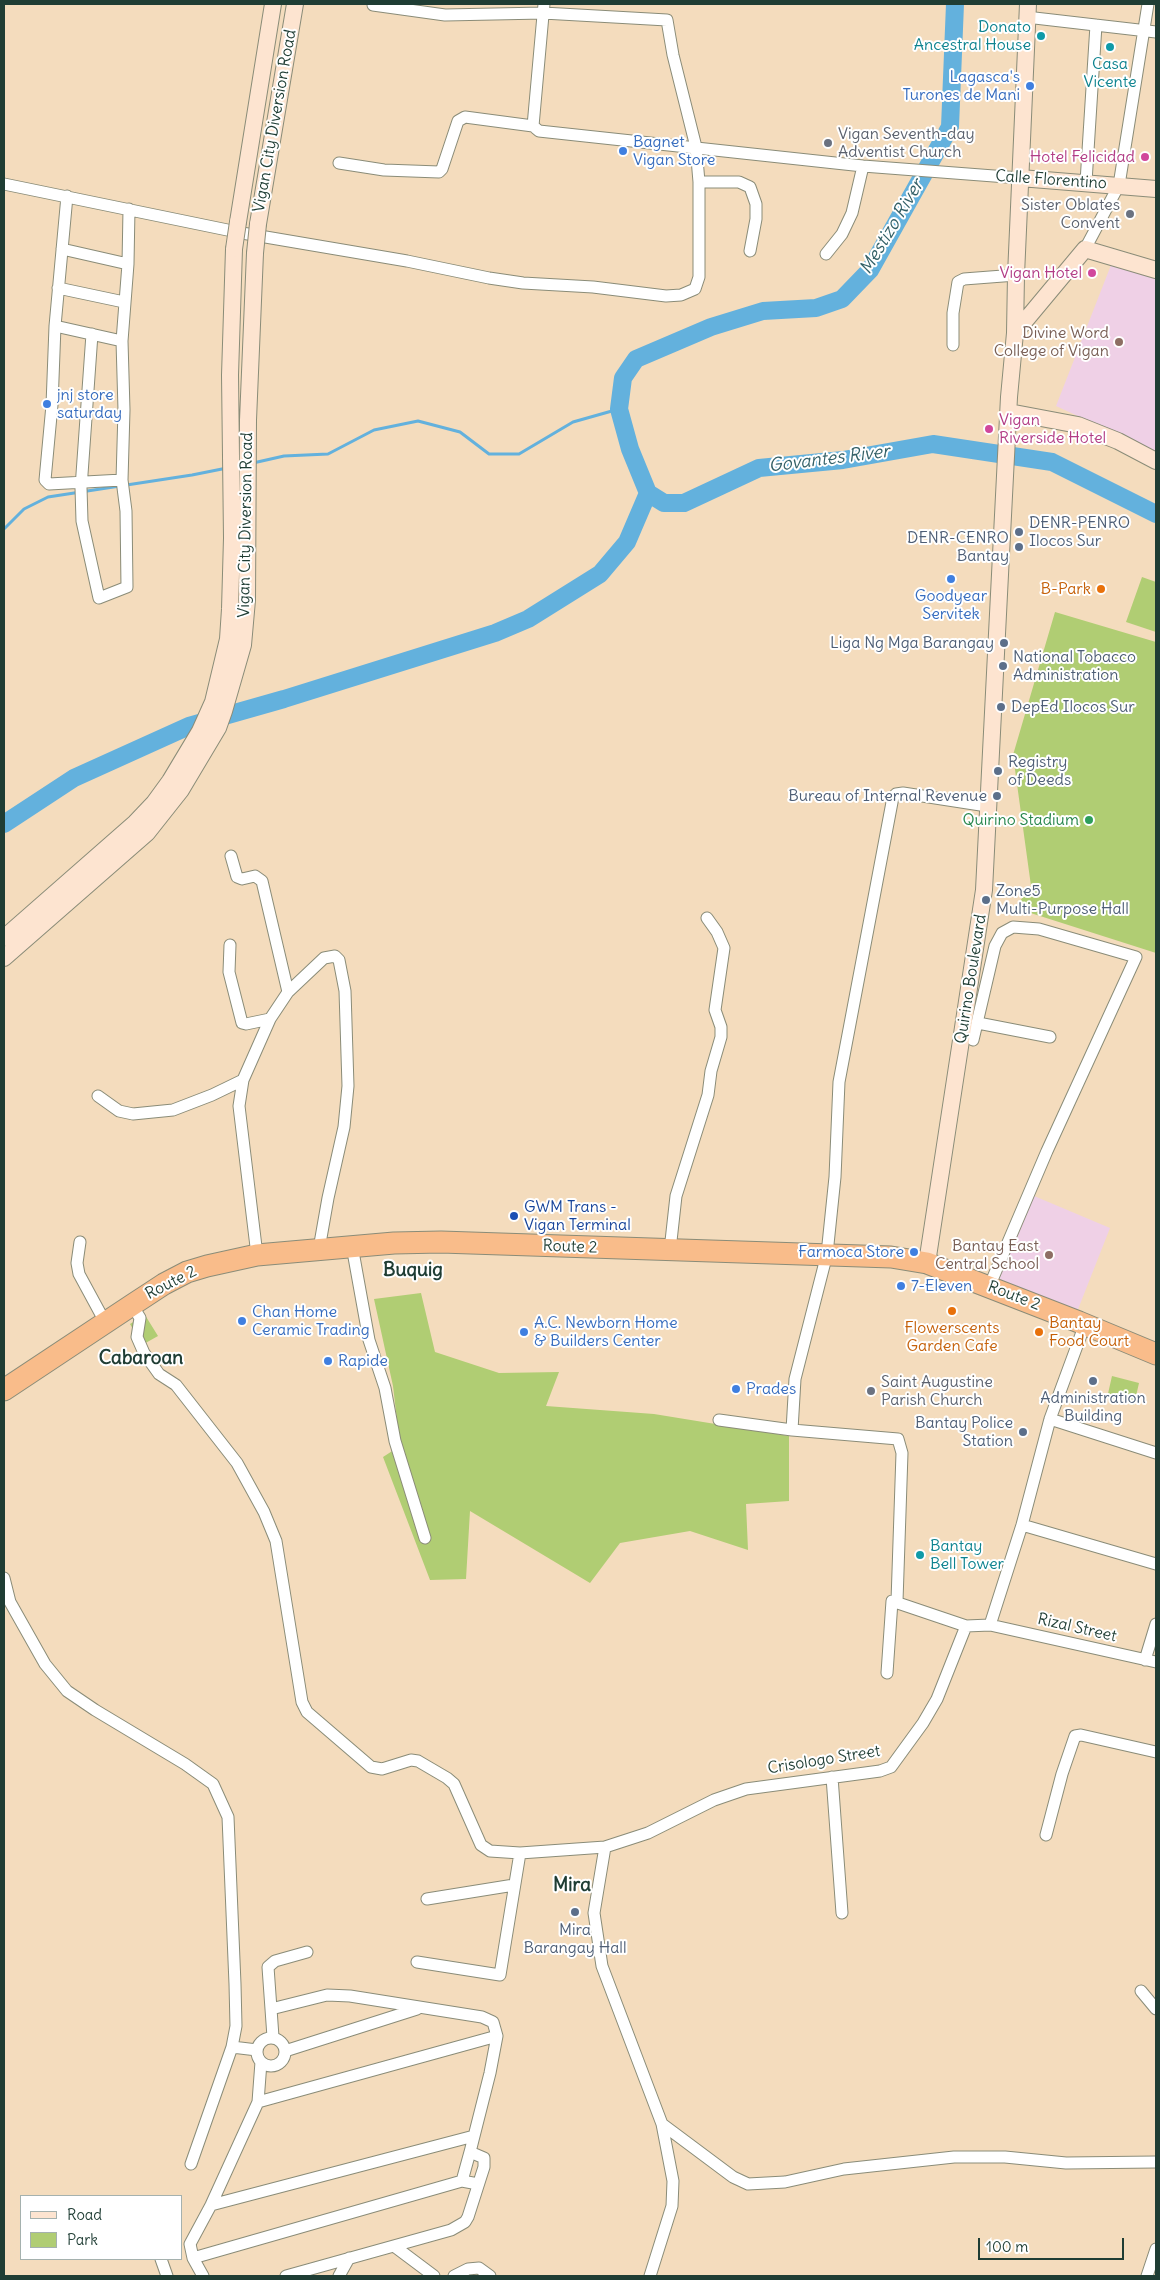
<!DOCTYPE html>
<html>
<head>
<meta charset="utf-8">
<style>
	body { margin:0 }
	#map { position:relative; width:1160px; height:2280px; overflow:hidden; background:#f4dcbd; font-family:Delius,sans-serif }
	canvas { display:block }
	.frame { position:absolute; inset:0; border:5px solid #1f3d34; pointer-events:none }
	.legend { position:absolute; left:20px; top:2195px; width:162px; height:65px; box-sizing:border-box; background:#fff; border:1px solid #a5b1ae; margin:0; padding:6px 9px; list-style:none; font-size:15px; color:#1f3d34 }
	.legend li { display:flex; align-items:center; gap:10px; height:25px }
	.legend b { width:25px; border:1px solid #a5b1ae }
	.scale { position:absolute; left:978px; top:2238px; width:146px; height:22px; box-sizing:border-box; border:2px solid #1f3d34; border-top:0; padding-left:6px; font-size:15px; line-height:18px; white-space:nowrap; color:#1f3d34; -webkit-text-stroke:4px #fff; paint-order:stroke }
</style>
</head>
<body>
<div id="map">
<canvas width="1160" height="2280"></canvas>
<div class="frame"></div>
<ul class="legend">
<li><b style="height:6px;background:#fde4d0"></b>Road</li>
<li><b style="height:14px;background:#b0cd73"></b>Park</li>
</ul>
<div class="scale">100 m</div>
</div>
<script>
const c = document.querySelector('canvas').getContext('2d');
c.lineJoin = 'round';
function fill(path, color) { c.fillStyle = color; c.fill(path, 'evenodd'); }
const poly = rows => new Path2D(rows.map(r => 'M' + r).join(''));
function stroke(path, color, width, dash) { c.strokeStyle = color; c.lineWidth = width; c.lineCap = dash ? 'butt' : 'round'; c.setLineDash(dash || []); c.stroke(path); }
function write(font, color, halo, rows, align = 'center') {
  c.font = font + ' Delius,sans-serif'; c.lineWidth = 4; c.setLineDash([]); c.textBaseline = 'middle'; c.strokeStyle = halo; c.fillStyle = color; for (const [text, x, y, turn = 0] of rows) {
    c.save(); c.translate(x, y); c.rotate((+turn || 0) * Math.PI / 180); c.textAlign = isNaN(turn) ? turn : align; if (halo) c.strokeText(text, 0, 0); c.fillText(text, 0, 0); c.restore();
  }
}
fill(poly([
	[1111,265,1156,277,1156,452,1056,406],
	[1027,1193,1110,1228,1075,1317,985,1283]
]), '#efd0e6');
fill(poly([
	[1142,577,1156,582,1156,632,1126,622],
	[1055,612,1156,642,1156,953,1015,908,1031,886,1013,755],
	[421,1293,435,1352,499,1373,559,1372,546,1406,654,1414,789,1436,789,1501,746,1504,748,1550,690,1531,620,1543,590,1583,470,1511,466,1579,430,1580,383,1457,400,1446,393,1386,374,1299],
	[145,1315,158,1336,142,1345,130,1324],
	[1112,1376,1139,1383,1134,1405,1107,1398]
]), '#b0cd73');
stroke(poly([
	[253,463,284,456,328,454,374,430,418,421,460,432,489,454,519,454,573,422,619,409],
	[4,529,24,509,48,497,192,475,227,468]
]), '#63b1dd', 3);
stroke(poly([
	[955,4,950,127,870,270,842,299,816,308,763,311,711,327,636,359,623,378,619,409,630,449,648,493,664,503,684,503,759,468,843,460,933,444,1052,462,1156,514],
	[4,824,74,778,189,726,284,699,495,633,528,619,600,574,627,542,648,493]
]), '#63b1dd', 18);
const street = poly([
	[1026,17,1156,32],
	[533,126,544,4],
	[339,163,384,170,439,172,442,169,458,121,465,117,533,126,539,131,863,166,1020,178],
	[699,182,739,182,750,187,756,204,756,219,750,251],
	[1086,182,1096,25],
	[4,184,242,233,407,261,489,278,523,283,593,287,666,296,681,295,695,289,699,277,699,182,696,147,673,55,667,20,543,13,445,15,373,5],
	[67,196,55,326,52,405,45,480,49,484,122,480],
	[62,249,128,264],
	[1085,249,1119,185,1148,4],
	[826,254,842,234,852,213,863,166],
	[58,288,124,302],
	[55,326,122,341],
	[92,334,81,488,82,521,99,598,127,587,126,511,122,480,124,410,122,341,128,264,129,209],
	[953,345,953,313,958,282,964,279,1016,275],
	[231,856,237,877,242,879,255,876,262,881,288,992],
	[230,945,229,972,242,1023,246,1024,270,1019],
	[978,1023,1050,1037],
	[973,1040,995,946,1002,933,1013,927,1039,929,1136,957,1047,1151,989,1287],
	[98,1096,119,1111,133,1114,173,1110,212,1095,243,1080],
	[80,1242,77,1263,79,1274,105,1322],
	[352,1246,369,1340,385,1388,395,1441,425,1538],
	[670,1250,676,1196,708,1095,711,1071,721,1037,721,1027,715,1010,724,948,717,932,707,918],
	[257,1255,239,1106,243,1080,270,1019,288,992,324,958,335,956,339,960,345,991,348,1086,344,1127,328,1198,319,1249],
	[132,1305,140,1318,137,1337,144,1353,159,1374,176,1385,237,1463,264,1512,276,1541,302,1702,307,1712,371,1767,382,1769,411,1760,418,1761,447,1778,454,1784,481,1845,490,1851,520,1853,605,1847,648,1833,714,1800,746,1789,880,1771,891,1767,923,1723,937,1699,966,1626,990,1625,1022,1525,1050,1419,1085,1324],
	[1050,1419,1156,1453],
	[719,1420,792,1430,898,1439,902,1453,897,1601],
	[792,1430,795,1379,827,1254,835,1177,839,1082,893,797,896,794,903,793,987,806],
	[1022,1525,1156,1564],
	[4,1578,10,1602,45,1664,67,1691,95,1710,185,1764,213,1784,228,1817,235,1984,236,2026,232,2047,257,2050],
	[990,1625,1156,1662],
	[1145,1660,1156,1624],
	[887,1673,892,1601,966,1626],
	[832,1777,842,1913],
	[1046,1835,1062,1774,1075,1736,1081,1735,1156,1752],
	[605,1847,594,1913,602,1966,662,2124,673,2181,672,2206,650,2276],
	[427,1899,514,1885],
	[417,1962,500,1975,520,1853],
	[1141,1991,1156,2009],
	[271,2009,268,1967,275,1961,307,1952],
	[273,2037,271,2009,327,1995,350,1996,482,2017,493,2022,497,2036,490,2073,470,2152,484,2158,484,2167,468,2217,465,2222,451,2230,286,2276],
	'257 2052a14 14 0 1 1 28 0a14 14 0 1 1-28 0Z',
	[285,2051,417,2009],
	[258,2102,497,2036],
	[662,2124,733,2177,748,2184,785,2182,844,2169,954,2157,1005,2157,1066,2163,1156,2162],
	[191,2164,232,2047],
	[462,2181,470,2152],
	[211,2205,474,2136],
	[394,2246,434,2276],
	[193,2258,462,2181,478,2184],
	[161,2259,167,2276],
	[203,2276,193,2258,190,2244,211,2205,258,2102,261,2062],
	[339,2276,349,2258],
	[454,2276,468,2269,479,2268,490,2276],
	[1147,2276,1156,2249]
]);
const secondary = poly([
	[1020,178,1156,189],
	[238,222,273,4],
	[258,224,295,4],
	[1015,333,1085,249,1156,270],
	[1009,412,1078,425,1118,441,1156,461],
	[4,938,135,823,154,803,170,781,200,731,213,702,228,639,230,609,232,538,230,375,234,249],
	[4,958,147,833,181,790,218,728,224,711,243,645,247,600,248,420,255,253],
	[927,1263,984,890,1009,397,1015,333,1016,275,1028,4]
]);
const highway = poly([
	[4,1390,132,1305,164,1284,187,1272,207,1266,257,1255,394,1243,441,1242,891,1257,927,1263,1079,1322,1156,1354]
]);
stroke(street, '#8a8c78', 13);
stroke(secondary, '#8a8c78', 18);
stroke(highway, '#8a8c78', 23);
stroke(street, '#fff', 11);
stroke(secondary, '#fde4d0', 16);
stroke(highway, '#f9bc8a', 21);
const secondaryBridge = poly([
	[234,249,238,222],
	[255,253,258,224]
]);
stroke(secondaryBridge, '#8a8c78', 18, []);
stroke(secondaryBridge, '#fde4d0', 16);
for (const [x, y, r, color] of [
	[1041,36,5,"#0f9aa8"],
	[1110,47,5,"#0f9aa8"],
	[1030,86,5,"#3f7fe0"],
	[828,143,5,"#6b7280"],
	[623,151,5,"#3f7fe0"],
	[1145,157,5,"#d1479c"],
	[1130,214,5,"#6b7280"],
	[1092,273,5,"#d1479c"],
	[1119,342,5,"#8d6e63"],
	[47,404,5,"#3f7fe0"],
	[989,429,5,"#d1479c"],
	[1019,532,5,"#5c6f8a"],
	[1019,547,5,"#5c6f8a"],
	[951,579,5,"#3f7fe0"],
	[1101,589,5,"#e8710a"],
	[1004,643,5,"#5c6f8a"],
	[1003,666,5,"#5c6f8a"],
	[1001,707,5,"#5c6f8a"],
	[998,771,5,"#5c6f8a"],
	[997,796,5,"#5c6f8a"],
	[1089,820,5,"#2e9e5b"],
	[986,900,5,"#5c6f8a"],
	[514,1216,5,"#1a4fb4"],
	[914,1252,5,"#3f7fe0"],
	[1049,1255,5,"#8d6e63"],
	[901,1286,5,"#3f7fe0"],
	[952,1311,5,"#e8710a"],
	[242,1321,5,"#3f7fe0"],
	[524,1332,5,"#3f7fe0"],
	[1039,1332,5,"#e8710a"],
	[328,1361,5,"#3f7fe0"],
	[1093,1381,5,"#5c6f8a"],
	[736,1389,5,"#3f7fe0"],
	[871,1391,5,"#6b7280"],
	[1023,1432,5,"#5c6f8a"],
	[920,1555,5,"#0f9aa8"],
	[575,1912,5,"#5c6f8a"]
]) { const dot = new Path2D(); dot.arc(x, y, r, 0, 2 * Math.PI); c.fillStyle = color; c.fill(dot); stroke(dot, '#fff', 2); }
write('16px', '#0d838f', '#fff', [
	["Donato",1031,27],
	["Ancestral House",1031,45],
	["Casa",1110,64,"center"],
	["Vicente",1110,82,"center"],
	["Bantay",930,1546,"left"],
	["Bell Tower",930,1564,"left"]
], 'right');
write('16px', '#366cbe', '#fff', [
	["Lagasca's",1020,77,"right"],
	["Turones de Mani",1020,95,"right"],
	["Bagnet",633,142],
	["Vigan Store",633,160],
	["jnj store",57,395],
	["saturday",57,413],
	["Goodyear",951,596,"center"],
	["Servitek",951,614,"center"],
	["Farmoca Store",904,1252,"right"],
	["7-Eleven",911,1286],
	["Chan Home",252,1312],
	["Ceramic Trading",252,1330],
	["A.C. Newborn Home",534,1323],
	["& Builders Center",534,1341],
	["Rapide",338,1361],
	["Prades",746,1389]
], 'left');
write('16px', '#1f3d34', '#fff', [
	["Vigan City Diversion Road",275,121,-80],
	["Calle Florentino",1051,180,4],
	["Vigan City Diversion Road",246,525,-89],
	["Quirino Boulevard",971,979,-81],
	["Route 2",570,1247,2],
	["Route 2",171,1283,-27],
	["Route 2",1014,1296,21],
	["Rizal Street",1077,1628,13],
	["Crisologo Street",824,1760,-9]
]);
write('16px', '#5b616d', '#fff', [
	["Vigan Seventh-day",838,134],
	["Adventist Church",838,152],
	["Sister Oblates",1120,205,"right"],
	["Convent",1120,223,"right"],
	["Saint Augustine",881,1382],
	["Parish Church",881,1400]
], 'left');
write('16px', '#b23c85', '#fff', [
	["Hotel Felicidad",1135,157],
	["Vigan Hotel",1082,273],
	["Vigan",999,420,"left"],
	["Riverside Hotel",999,438,"left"]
], 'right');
write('16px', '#785e54', '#fff', [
	["Divine Word",1109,333],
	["College of Vigan",1109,351],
	["Bantay East",1039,1246],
	["Central School",1039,1264]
], 'right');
write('16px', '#4e5e75', '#fff', [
	["DENR-PENRO",1029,523],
	["Ilocos Sur",1029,541],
	["DENR-CENRO",1009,538,"right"],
	["Bantay",1009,556,"right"],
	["Liga Ng Mga Barangay",994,643,"right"],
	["National Tobacco",1013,657],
	["Administration",1013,675],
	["DepEd Ilocos Sur",1011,707],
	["Registry",1008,762],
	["of Deeds",1008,780],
	["Bureau of Internal Revenue",987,796,"right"],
	["Zone5",996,891],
	["Multi-Purpose Hall",996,909],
	["Administration",1093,1398,"center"],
	["Building",1093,1416,"center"],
	["Bantay Police",1013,1423,"right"],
	["Station",1013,1441,"right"],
	["Mira",575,1930,"center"],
	["Barangay Hall",575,1948,"center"]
], 'left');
write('16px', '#c56008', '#fff', [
	["B-Park",1091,589],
	["Bantay",1049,1323,"left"],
	["Food Court",1049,1341,"left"],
	["Flowerscents",952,1328,"center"],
	["Garden Cafe",952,1346,"center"]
], 'right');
write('16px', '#27864d', '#fff', [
	["Quirino Stadium",1079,820]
], 'right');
write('16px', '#164399', '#fff', [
	["GWM Trans -",524,1207],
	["Vigan Terminal",524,1225]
], 'left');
write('italic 18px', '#336067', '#fff', [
	["Mestizo River",892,227,-59],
	["Govantes River",829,459,-7]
]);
write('bold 19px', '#1f3d34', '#fff', [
	["Buquig",413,1271],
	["Cabaroan",141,1359],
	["Mira",572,1886]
]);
</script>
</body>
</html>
